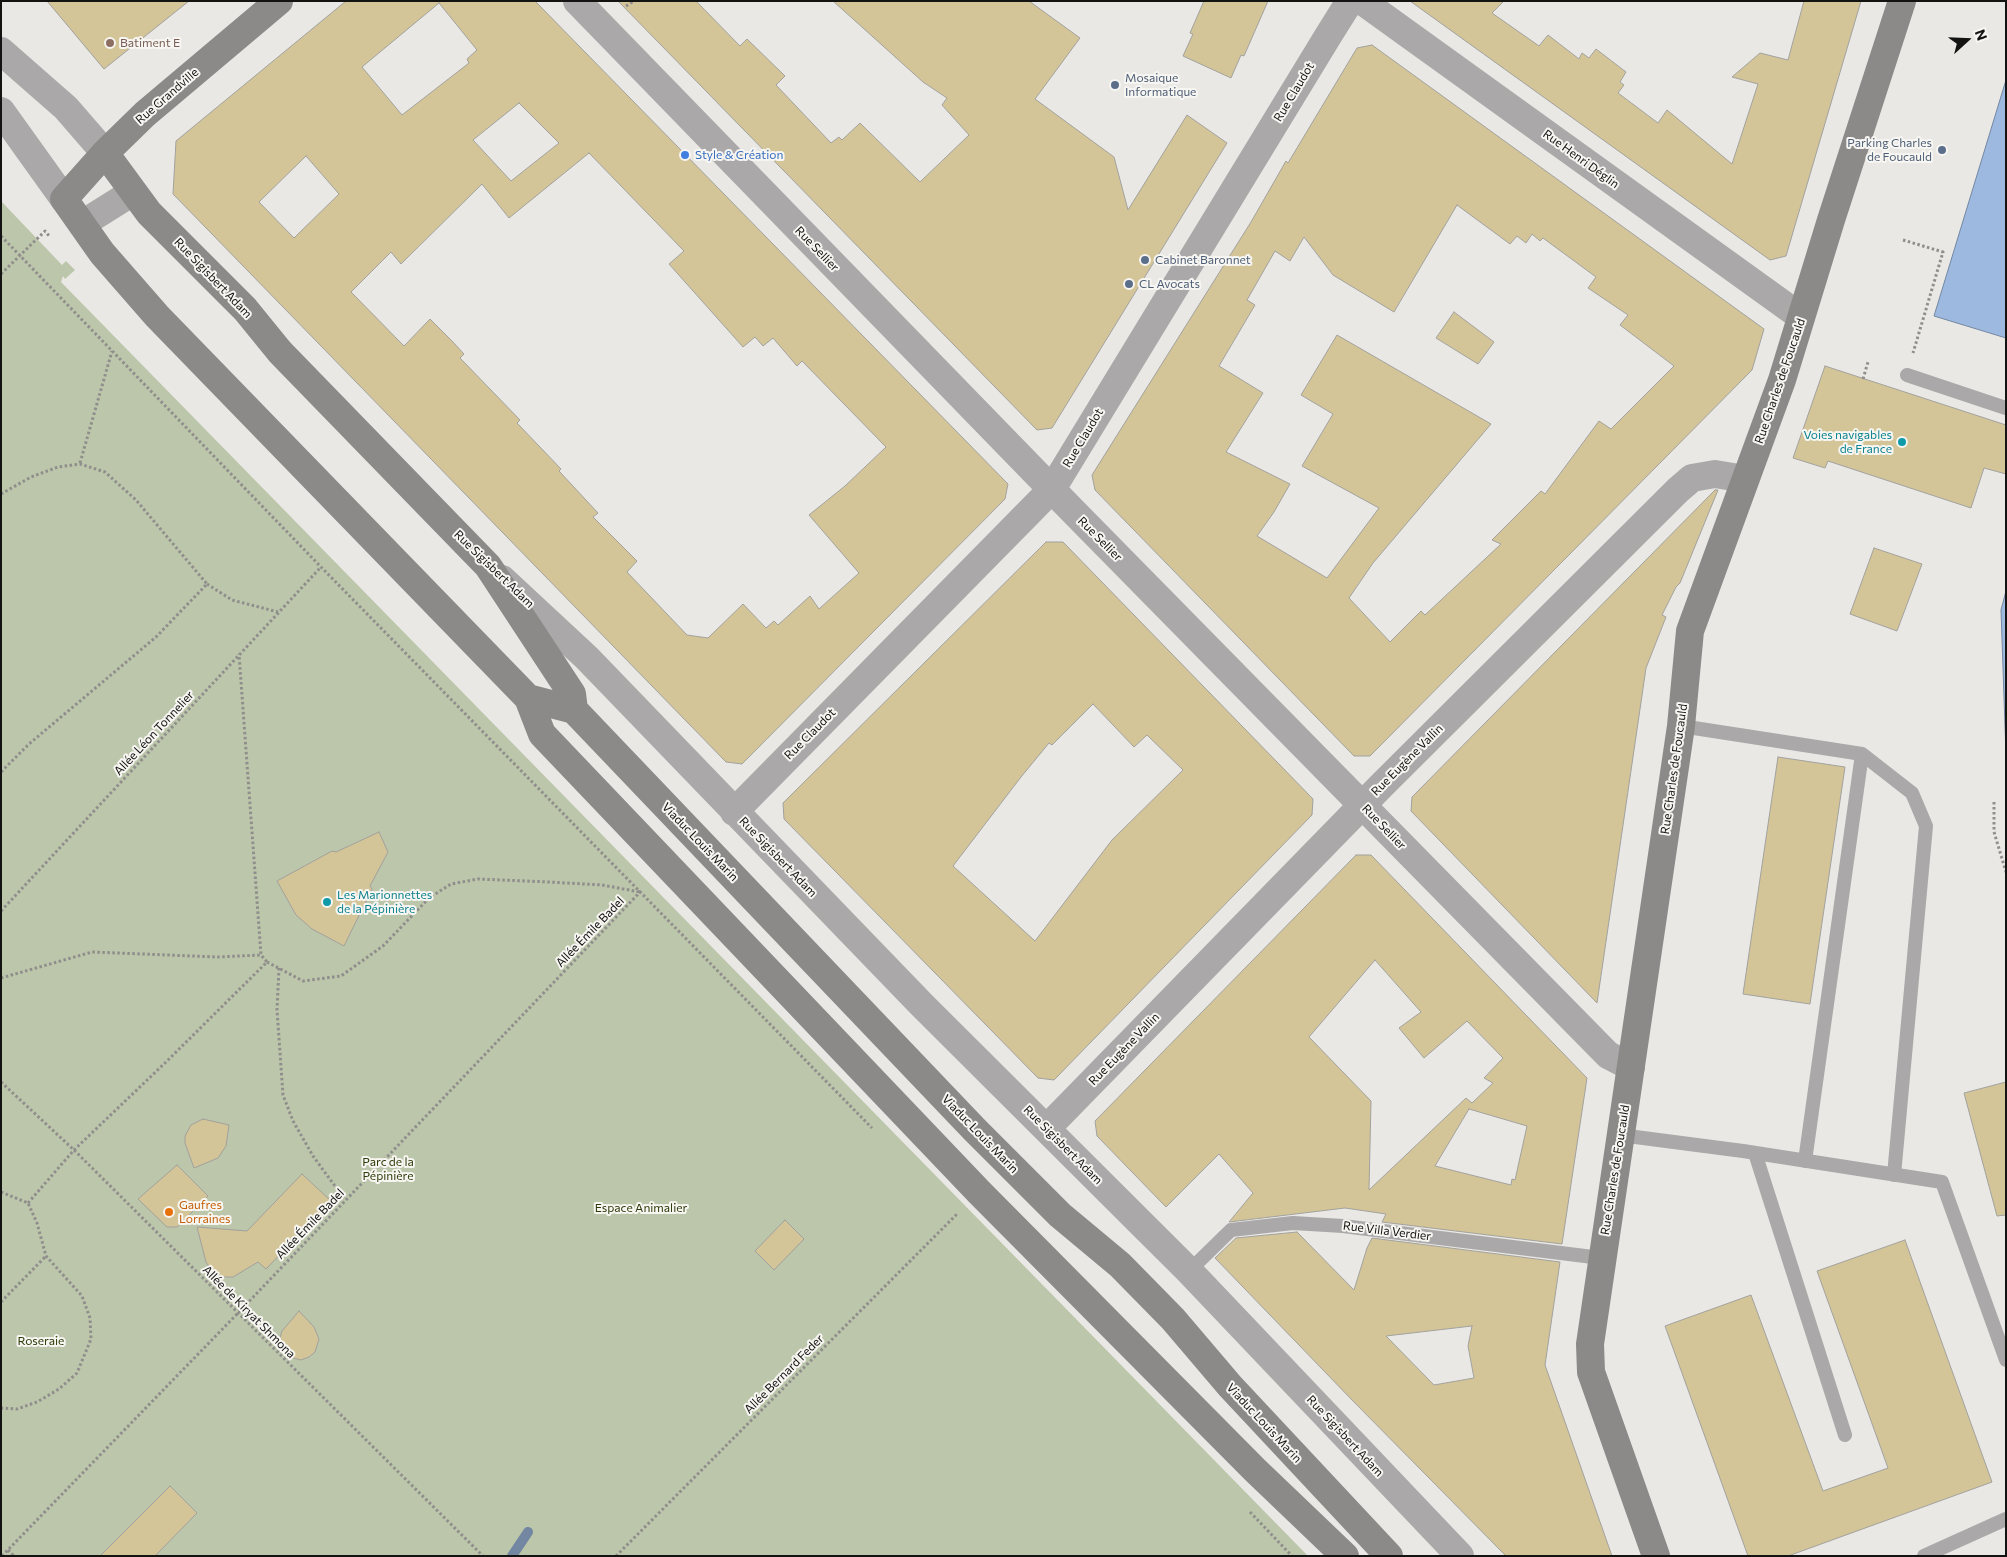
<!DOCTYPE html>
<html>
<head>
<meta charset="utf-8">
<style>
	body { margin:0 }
	#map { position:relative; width:2007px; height:1557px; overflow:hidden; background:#e9e8e5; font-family:Commissioner,sans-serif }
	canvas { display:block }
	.frame { position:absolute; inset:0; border:2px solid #131312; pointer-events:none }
	.north { position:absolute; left:1942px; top:15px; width:50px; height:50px; -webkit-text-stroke:4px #f7f6f2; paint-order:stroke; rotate:70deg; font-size:14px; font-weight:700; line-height:20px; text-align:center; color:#131312 }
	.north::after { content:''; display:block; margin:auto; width:18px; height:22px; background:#131312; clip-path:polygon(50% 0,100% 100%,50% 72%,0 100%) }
</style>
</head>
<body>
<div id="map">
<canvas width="2007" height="1557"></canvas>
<div class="frame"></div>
<div class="north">N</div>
</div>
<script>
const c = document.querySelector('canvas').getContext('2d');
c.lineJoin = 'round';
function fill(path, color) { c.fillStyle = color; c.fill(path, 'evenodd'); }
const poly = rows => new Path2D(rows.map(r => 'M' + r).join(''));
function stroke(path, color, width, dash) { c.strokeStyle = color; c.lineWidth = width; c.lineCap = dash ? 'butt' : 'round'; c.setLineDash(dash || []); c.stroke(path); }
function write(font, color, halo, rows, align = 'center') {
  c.font = font + ' Commissioner,sans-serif'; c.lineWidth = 4; c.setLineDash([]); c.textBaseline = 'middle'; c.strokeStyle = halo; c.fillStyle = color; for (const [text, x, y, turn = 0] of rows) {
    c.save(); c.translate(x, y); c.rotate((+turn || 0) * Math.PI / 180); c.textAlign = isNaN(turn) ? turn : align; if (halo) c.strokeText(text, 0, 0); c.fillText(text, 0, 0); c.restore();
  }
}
fill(poly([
	[1,201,62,265,66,261,75,270,65,279,63,276,61,282,1308,1556,1,1556]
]), '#bcc6aa');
const water = poly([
	[2006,80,2006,338,1934,316,2006,80],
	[2006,591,2006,755,2001,610,2006,591]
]);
fill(water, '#9db9df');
stroke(water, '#7487a2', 1);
stroke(poly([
	[512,1556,528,1532]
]), '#7487a2', 10);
const building = poly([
	[47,1,189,1,104,69,47,1],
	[346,1,535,1,1008,484,1005,499,742,764,726,762,173,194,176,141,346,1],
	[439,3,477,50,467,59,469,63,402,115,362,67,439,3],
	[519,103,559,143,511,181,473,140,519,103],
	[589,153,684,251,669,264,743,347,755,337,763,346,773,338,797,366,802,361,886,447,845,486,809,515,859,573,819,609,810,596,778,625,774,621,766,628,743,604,708,638,687,635,627,572,637,561,593,517,598,513,559,471,561,469,517,423,520,420,460,358,464,354,452,341,430,319,404,346,351,292,391,252,401,264,482,184,509,218,589,153],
	[306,156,339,194,294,238,259,202,306,156],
	[618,1,696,1,740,46,747,39,785,76,776,85,831,143,839,137,842,140,860,123,920,182,969,135,942,105,947,98,923,82,833,1,1029,1,1080,38,1035,99,1114,157,1128,210,1187,115,1227,143,1052,428,1037,430,618,1],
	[1204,1,1268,1,1244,56,1241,55,1231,78,1183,56,1193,34,1190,33,1204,1],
	[1410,1,1504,1,1492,13,1539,46,1548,35,1579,59,1582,53,1589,58,1596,49,1626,72,1620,82,1624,85,1618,93,1658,123,1667,110,1732,164,1758,84,1732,77,1760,53,1788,60,1804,1,1861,1,1786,256,1770,260,1410,1],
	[1372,45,1764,329,1752,370,1370,756,1354,756,1095,490,1092,475,1251,222,1286,161,1288,163,1357,48,1372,45],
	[1457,205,1510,244,1517,236,1526,243,1532,234,1540,241,1543,238,1596,277,1588,288,1628,315,1620,325,1674,366,1611,429,1599,421,1545,494,1541,491,1492,540,1501,544,1425,615,1421,611,1390,642,1349,598,1373,563,1491,424,1337,335,1301,395,1333,414,1302,466,1379,508,1327,578,1257,536,1274,512,1290,484,1226,452,1263,393,1219,366,1255,305,1247,300,1275,251,1290,261,1304,237,1333,275,1394,312,1457,205],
	[1454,312,1494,342,1478,364,1436,338,1454,312],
	[1825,366,2006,425,2006,474,1984,468,1971,508,1828,461,1825,468,1793,458,1825,366],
	[1715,490,1718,490,1680,583,1676,587,1662,615,1666,617,1646,668,1597,1003,1411,811,1412,797,1715,490],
	[1046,542,1063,542,1313,799,1312,815,1054,1080,1038,1078,784,819,783,803,1046,542],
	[1093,704,1134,747,1147,735,1183,770,1112,840,1035,941,953,866,1021,777,1049,743,1052,745,1093,704],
	[1874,548,1922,564,1897,631,1850,614,1874,548],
	[1778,757,1845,767,1810,1004,1743,994,1778,757],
	[379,832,388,852,370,886,372,889,344,946,312,929,296,915,277,881,332,851,336,852,379,832],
	[1356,855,1371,855,1587,1078,1562,1244,1382,1222,1386,1214,1345,1208,1229,1222,1253,1193,1219,1154,1166,1207,1097,1136,1095,1121,1356,855],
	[1375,960,1421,1012,1399,1028,1424,1058,1467,1021,1503,1058,1484,1078,1493,1083,1472,1103,1466,1098,1369,1190,1371,1101,1309,1037,1375,960],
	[1469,1109,1527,1126,1515,1180,1512,1179,1511,1185,1435,1166,1469,1109],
	[2006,1082,2006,1215,1997,1216,1964,1093,2006,1082],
	[203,1119,229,1125,226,1146,218,1158,194,1168,185,1143,185,1136,191,1125,203,1119],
	[177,1165,208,1196,177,1227,167,1227,138,1199,177,1165],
	[302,1174,331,1201,266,1269,258,1262,233,1277,222,1277,212,1271,206,1262,197,1227,247,1231,302,1174],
	[785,1220,804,1239,774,1270,755,1251,785,1220],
	[1297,1232,1354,1290,1367,1248,1372,1238,1560,1262,1545,1365,1612,1556,1506,1556,1352,1400,1215,1258,1236,1238,1297,1232],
	[1472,1326,1468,1346,1474,1378,1434,1385,1386,1336,1472,1326],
	[1905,1240,1992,1482,1788,1556,1748,1556,1665,1326,1751,1295,1823,1491,1888,1468,1817,1271,1905,1240],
	[299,1311,314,1327,319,1339,315,1352,309,1357,301,1360,293,1358,285,1353,280,1338,282,1331,299,1311],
	[170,1486,197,1513,155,1556,100,1556,170,1486]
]);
fill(building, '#d3c597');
stroke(building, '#a2a19e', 1);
stroke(poly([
	[626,6,634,1],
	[1,236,321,567,872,1128],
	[1903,240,1943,252,1913,353],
	[1,274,45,231,50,237],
	[1863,379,1868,362],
	[80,463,112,351],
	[1,494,31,477,58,467,80,464,105,472,136,500,207,584,156,637,29,744,1,772],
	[207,584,232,600,278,612],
	[1994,802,1994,832,2006,872],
	[1,911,321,567],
	[267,962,303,981,341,976,383,946,429,898,451,884,478,879,549,882,602,885,640,892],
	[279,968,277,1010,283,1095,293,1121,313,1156,345,1200],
	[1,978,92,952,217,957,261,955,239,654],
	[1,1082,74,1150,483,1556],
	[1,1192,28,1203,37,1223,46,1256,82,1296,90,1318,91,1339,77,1373,59,1389,37,1402,17,1409,1,1408],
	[28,1203,74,1150,166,1062,267,962,261,955],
	[1,1302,46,1256],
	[1250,1512,1292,1556],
	[8,1550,14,1556],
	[2,1556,238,1313,641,891],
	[616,1556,958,1213]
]), '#8f8e8c', 3, [2.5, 2.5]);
stroke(poly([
	[1907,375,2006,408],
	[1681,726,1862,754,1912,793,1926,826,1894,1175],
	[1620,1135,1743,1151,1942,1182,2006,1360],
	[1755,1153,1845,1435],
	[1805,1161,1862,754],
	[1189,1271,1231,1230,1293,1223,1343,1226,1601,1258],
	[1924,1556,2006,1519]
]), '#aaa8a8', 14);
stroke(poly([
	[577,1,1068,506,1608,1055,1631,1067],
	[1362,1,1801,317],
	[1,51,66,108,105,153],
	[1,111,64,199],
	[82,224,133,192],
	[502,579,587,658,921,1004,1189,1271,1460,1556],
	[734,812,1052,489,1328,36,1348,4,1352,1],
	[1047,1128,1380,787,1678,490,1692,478,1715,474,1745,479]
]), '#aaa8a8', 28);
stroke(poly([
	[279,1,145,114,105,153,64,199,102,253,157,316,528,698,542,734,979,1192,1255,1470,1345,1556],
	[105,153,149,213,245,309,280,352,488,566,572,694,574,710],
	[528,698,574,710,975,1130,1060,1215,1120,1265,1173,1319,1230,1386,1389,1556],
	[1656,1556,1591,1372,1590,1344,1681,726,1690,631,1782,380,1831,220,1902,1]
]), '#8c8989', 28);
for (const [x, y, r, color] of [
	[110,43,5,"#8d6e63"],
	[1115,85,5,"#5c6f8a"],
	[1942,150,5,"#5c6f8a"],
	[685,155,5,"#3f7fe0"],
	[1145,260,5,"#5c6f8a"],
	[1129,284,5,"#5c6f8a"],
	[1902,442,5,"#0f9aa8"],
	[327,902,5,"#0f9aa8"],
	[169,1212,5,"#e8710a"]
]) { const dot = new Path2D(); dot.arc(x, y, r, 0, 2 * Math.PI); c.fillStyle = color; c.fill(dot); stroke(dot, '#f7f6f2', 2); }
write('12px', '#785e54', '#f7f6f2', [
	["Batiment E",120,43]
], 'left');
write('12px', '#4e5e75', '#f7f6f2', [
	["Mosaique",1125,78],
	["Informatique",1125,92],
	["Parking Charles",1932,143,"right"],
	["de Foucauld",1932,157,"right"],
	["Cabinet Baronnet",1155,260],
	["CL Avocats",1139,284]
], 'left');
write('12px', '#131312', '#f7f6f2', [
	["Rue Claudot",1294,92,-59],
	["Rue Grandville",167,96,-41],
	["Rue Henri Déglin",1581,159,36],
	["Rue Sellier",817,249,46],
	["Rue Sigisbert Adam",213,278,46],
	["Rue Charles de Foucauld",1780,381,-71],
	["Rue Claudot",1083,438,-59],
	["Rue Sellier",1100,539,45],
	["Rue Sigisbert Adam",494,569,44],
	["Allée Léon Tonnelier",154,733,-47],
	["Rue Claudot",810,734,-45],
	["Rue Eugène Vallin",1407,760,-45],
	["Rue Charles de Foucauld",1674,769,-82],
	["Rue Sellier",1384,827,46],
	["Viaduc Louis Marin",700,842,46],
	["Rue Sigisbert Adam",778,857,46],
	["Allée Émile Badel",590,932,-46],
	["Rue Eugène Vallin",1124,1049,-46],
	["Viaduc Louis Marin",980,1134,46],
	["Rue Sigisbert Adam",1063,1145,45],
	["Rue Charles de Foucauld",1615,1170,-81],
	["Allée Émile Badel",310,1224,-46],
	["Rue Villa Verdier",1387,1231,7],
	["Allée de Kiryat Shmona",249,1312,45],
	["Allée Bernard Feder",784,1374,-45],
	["Viaduc Louis Marin",1264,1423,47],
	["Rue Sigisbert Adam",1345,1436,47]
]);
write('12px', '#366cbe', '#f7f6f2', [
	["Style & Création",695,155]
], 'left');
write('12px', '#0d838f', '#f7f6f2', [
	["Voies navigables",1892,435],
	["de France",1892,449],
	["Les Marionnettes",337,895,"left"],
	["de la Pépinière",337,909,"left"]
], 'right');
write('12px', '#2c3a07', '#f7f6f2', [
	["Parc de la",388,1162],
	["Pépinière",388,1176],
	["Espace Animalier",641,1208],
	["Roseraie",41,1341]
]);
write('12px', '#c56008', '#f7f6f2', [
	["Gaufres",179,1205],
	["Lorraines",179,1219]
], 'left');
</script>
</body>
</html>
